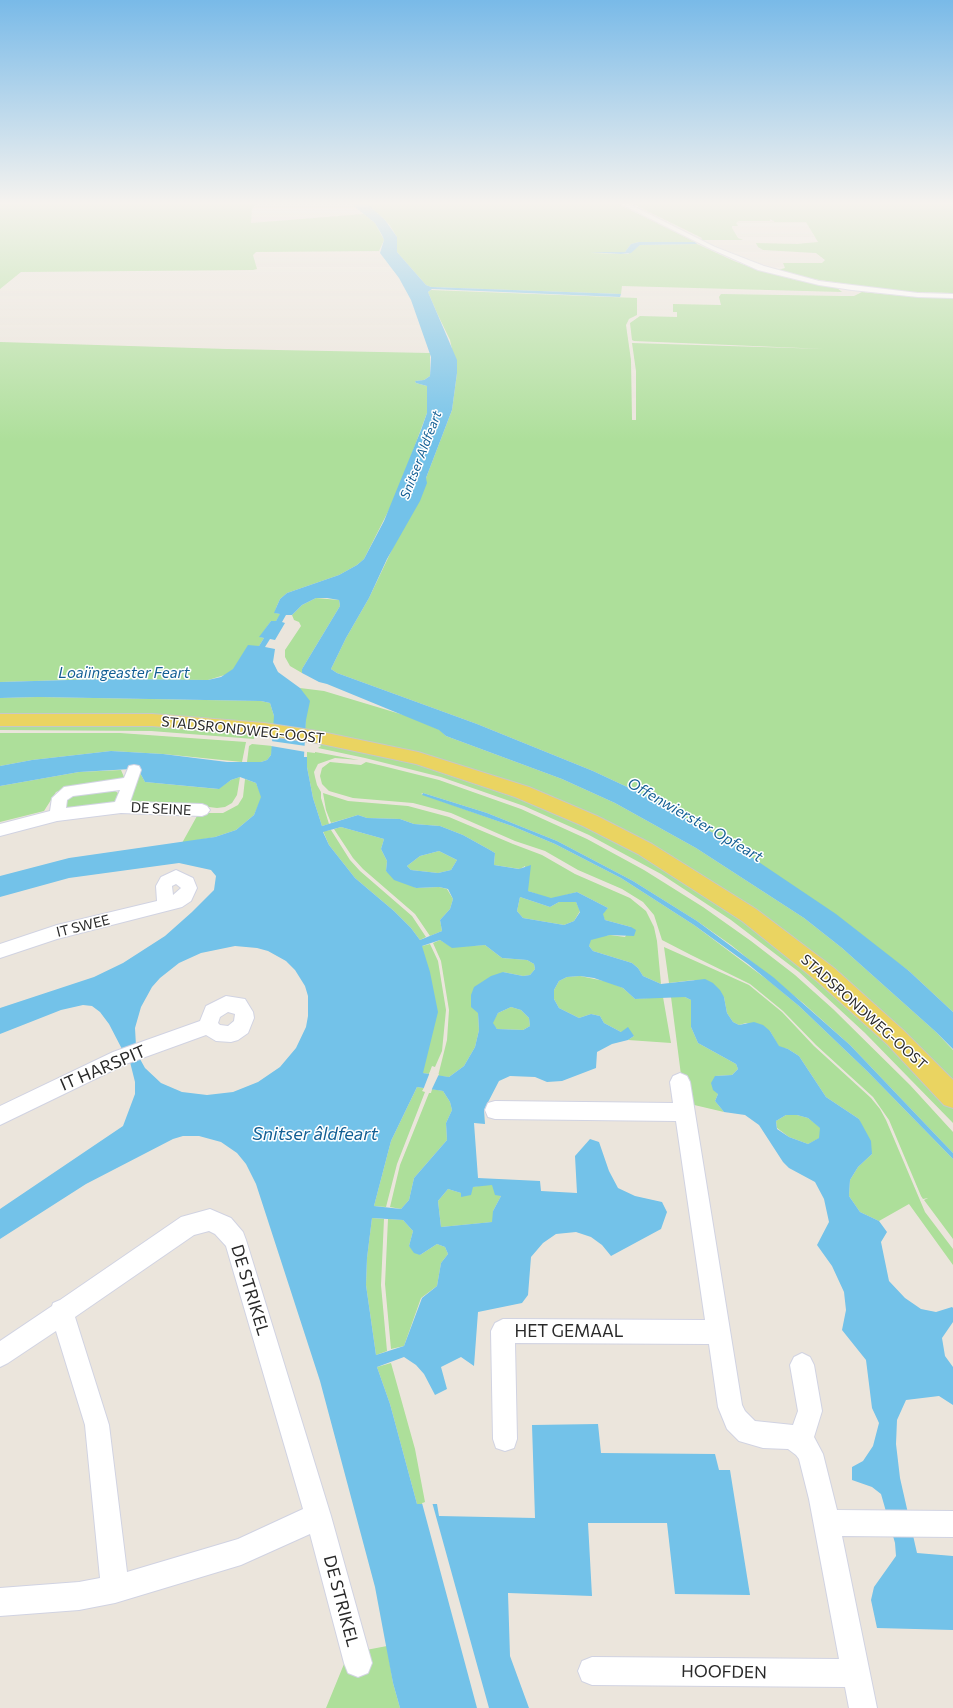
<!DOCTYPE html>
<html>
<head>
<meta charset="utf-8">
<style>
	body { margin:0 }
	canvas { display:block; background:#ebe5dc }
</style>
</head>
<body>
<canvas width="953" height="1708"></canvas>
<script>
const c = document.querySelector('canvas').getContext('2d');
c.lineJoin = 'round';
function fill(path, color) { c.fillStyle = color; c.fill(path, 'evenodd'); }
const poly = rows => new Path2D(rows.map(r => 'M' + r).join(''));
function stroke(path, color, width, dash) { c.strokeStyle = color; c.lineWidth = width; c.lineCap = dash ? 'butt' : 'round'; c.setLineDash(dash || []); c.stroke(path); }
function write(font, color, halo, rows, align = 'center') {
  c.font = font + ' Commissioner,sans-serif'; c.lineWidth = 3; c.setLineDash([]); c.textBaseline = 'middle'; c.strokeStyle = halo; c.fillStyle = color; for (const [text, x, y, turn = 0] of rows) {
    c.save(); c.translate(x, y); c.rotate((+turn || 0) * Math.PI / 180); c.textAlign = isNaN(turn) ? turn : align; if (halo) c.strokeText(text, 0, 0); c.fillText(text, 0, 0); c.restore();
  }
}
fill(poly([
	[0,203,257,203,252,209,251,223,364,214,375,223,384,240,379,251,256,252,253,255,257,269,253,270,21,272,0,289],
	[366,203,616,203,695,242,639,242,631,244,625,252,591,253,621,254,628,254,640,245,697,244,734,261,758,270,796,280,837,288,842,292,622,286,621,294,431,287,426,285,397,252,397,237,389,224],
	[631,203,953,203,953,293,912,292,860,286,813,279,778,270,785,268,783,263,822,263,825,260,816,253,763,250,758,247,756,243,797,244,818,242,806,222,775,222,770,219,770,221,739,221,736,223,738,226,732,226,732,228,738,238,743,240,700,240,702,238],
	[431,290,637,298,637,315,629,319,626,325,631,360,632,420,636,420,636,371,632,343,825,349,634,341,632,340,630,323,640,316,677,317,677,312,673,312,673,304,721,305,719,297,721,294,844,296,854,296,862,292,903,296,953,298,953,1012,909,971,726,840,640,793,593,771,477,724,337,673,331,669,346,638,369,598,426,478,452,410,457,373,450,340,437,313,428,292],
	[0,342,227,349,430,353,430,376,424,380,415,381,416,383,427,386,427,413,396,496,364,559,357,565,339,575,287,593,280,599,276,608,275,613,281,614,276,621,271,621,260,637,264,638,259,646,228,674,208,680,103,679,0,682],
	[316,598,339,600,340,606,302,669,302,673,290,666,285,657,285,650,301,626,299,622,294,620,292,615,302,605],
	[300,688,324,691,407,716,440,730,446,736,562,779,615,803,696,848,804,918,842,948,936,1032,953,1050,953,1088,839,978,554,800,305,730,306,720],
	[38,697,261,701,270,703,274,716,274,724,154,717,0,715,0,698],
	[0,722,99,722,255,734,254,739,151,731,0,730],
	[0,733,120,733,246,742,242,762,163,754,111,751,32,760,0,766],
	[318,743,365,750,456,774,562,813,677,874,815,973,953,1107,953,1123,865,1033,799,972,731,920,661,874,589,835,524,806,441,777,365,758,318,748,321,746],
	[252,744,273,746,271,755,267,760,261,762,247,762,249,746],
	[307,752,315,753,315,752,359,760,335,758,318,764,314,772,315,777,317,785,321,792,321,798,329,824,322,826,313,798,307,767],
	[330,762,361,765,366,762,383,766,439,780,521,809,587,839,644,870,703,907,751,941,795,975,833,1009,910,1085,953,1132,953,1153,850,1045,803,1003,731,945,697,921,633,881,557,841,487,813,423,793,421,794,512,826,555,844,621,878,694,925,769,981,799,1006,867,1071,953,1159,953,1239,924,1200,928,1198,923,1199,921,1196,889,1120,873,1097,816,1045,783,1011,750,984,691,955,662,940,654,915,643,902,622,889,578,870,545,851,515,841,451,813,413,803,353,798,329,791,322,784,320,776,322,768],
	[121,770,124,777,118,780,72,786,56,792,44,811,0,822,0,786,79,772],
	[139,771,145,782,218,789,231,780,240,777,237,795,232,803,225,807,217,808,201,806,131,802,128,796],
	[245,779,256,783,262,797,254,815,236,830,215,837,182,843,197,816,205,813,223,813,238,805,243,797],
	[112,789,118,793,119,798,113,804,66,808,65,803,68,796],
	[323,793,348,801,408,806,449,817,513,844,542,855,575,874,630,898,646,911,654,927,657,941,661,984,643,976,638,968,632,963,593,951,589,946,590,940,597,937,610,935,625,937,631,927,605,920,602,914,608,908,577,892,551,899,528,891,525,866,520,869,494,865,495,853,490,850,463,835,440,826,414,824,400,819,367,818,358,815,331,823,326,810],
	[341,827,384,839,381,849,387,861,386,871,416,888,439,887,447,889,453,899,450,909,440,920,442,931,430,936,415,914,363,869,353,858,334,829],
	[331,830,350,860,360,871,412,916,426,937,420,940,411,928,394,911,355,878,329,845,323,831],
	[439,851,457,860,451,870,438,873,411,870,407,866,420,856],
	[520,897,550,907,559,902,576,902,580,911,574,921,564,925,523,918,517,911],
	[440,940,452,947,485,945,502,958,527,960,534,964,535,969,530,975,523,976,503,972,478,1013,479,1030,475,1047,464,1066,449,1077,438,1076,447,1040,449,1010,441,961,433,943],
	[430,944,438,961,446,1010,442,1051,435,1067,432,1066,429,1074,423,1073,422,946],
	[664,947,749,985,782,1012,814,1046,871,1098,880,1109,886,1120,925,1212,953,1249,953,1265,909,1204,879,1221,860,1212,849,1196,850,1180,858,1167,872,1154,859,1119,826,1097,799,1056,788,1049,779,1047,770,1031,746,1023,739,1025,733,1022,727,1013,724,997,694,980,669,983],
	[580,976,609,982,623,988,635,999,663,997,671,1043,628,1040,634,1036,621,1032,604,1023,600,1016,591,1014,579,1018,559,1008,554,999,554,990,559,981,567,977],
	[671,997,685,997,691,1000,691,1027,698,1043,736,1064,738,1069,732,1075,715,1076,718,1094,715,1101,724,1112,690,1104,681,1075],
	[511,1007,521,1010,529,1018,530,1026,523,1030,497,1029,492,1023,498,1013],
	[417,1087,424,1088,422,1091,425,1092,397,1164,386,1207,374,1206,391,1141],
	[432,1089,443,1091,450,1102,452,1110,446,1123,447,1140,414,1178,409,1200,401,1209,390,1207,400,1165,429,1093,431,1093],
	[786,1115,797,1115,808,1118,821,1128,820,1138,808,1144,789,1137,777,1128,776,1121],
	[492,1184,501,1196,493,1211,493,1222,441,1227,438,1201,448,1189,461,1193,461,1197,472,1187],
	[372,1218,384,1219,381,1285,387,1351,376,1355,366,1285,367,1258],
	[388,1219,403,1220,413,1231,409,1246,420,1255,437,1244,445,1247,448,1254,441,1263,437,1286,421,1298,404,1346,391,1349,385,1284],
	[391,1363,415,1449,425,1502,423,1504,417,1504,390,1404,377,1367],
	[387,1646,393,1683,400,1708,326,1708,344,1664,368,1657,366,1650]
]), '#addf9a');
fill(poly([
	[350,203,366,203,385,220,397,237,397,252,426,285,431,287,621,294,620,297,432,289,428,292,457,360,457,373,452,410,426,478,427,483,420,501,387,559,369,598,346,638,331,669,337,673,477,724,593,771,640,793,726,840,836,914,909,971,953,1012,953,1049,936,1032,842,948,804,918,696,848,615,803,562,779,446,736,439,730,327,684,319,682,302,673,302,669,340,606,339,600,327,598,316,598,302,605,292,615,286,615,282,622,285,623,275,640,270,639,265,647,275,649,273,662,278,672,300,688,310,701,306,720,304,757,307,757,307,767,313,798,322,826,358,815,367,818,400,819,414,824,440,826,463,835,490,850,495,853,494,865,519,869,531,865,528,891,551,898,577,892,608,908,603,914,605,920,631,927,636,930,634,936,610,935,591,940,589,946,593,951,632,963,638,968,643,976,661,984,705,979,713,983,720,990,724,997,727,1013,733,1022,739,1025,754,1022,763,1025,770,1031,779,1046,788,1049,799,1056,826,1097,859,1119,871,1141,872,1154,858,1167,850,1180,849,1196,860,1212,879,1221,887,1232,881,1242,889,1281,905,1298,921,1309,936,1312,952,1307,953,1308,953,1322,942,1338,945,1356,953,1367,953,1405,939,1396,906,1400,897,1420,896,1444,900,1478,917,1553,953,1556,953,1630,877,1628,871,1600,874,1587,896,1556,895,1543,881,1494,872,1487,852,1480,852,1467,863,1461,873,1446,879,1423,872,1408,866,1360,842,1330,846,1310,844,1292,832,1266,817,1245,829,1222,824,1199,815,1182,789,1168,783,1162,759,1125,745,1115,724,1112,715,1101,718,1094,713,1090,711,1083,715,1076,732,1075,738,1069,736,1064,698,1043,691,1027,691,1000,685,997,635,999,623,988,594,978,580,976,567,977,559,981,554,990,554,999,559,1008,579,1018,591,1014,600,1016,604,1023,621,1032,628,1027,634,1036,628,1040,612,1044,597,1052,596,1068,562,1081,547,1082,535,1077,510,1076,499,1081,484,1110,485,1124,474,1123,478,1178,540,1181,541,1191,577,1193,575,1156,590,1139,599,1142,609,1171,618,1188,635,1196,662,1202,667,1212,661,1229,611,1256,602,1245,591,1237,576,1232,556,1234,543,1243,531,1257,528,1295,522,1303,478,1312,474,1366,461,1357,441,1367,447,1389,435,1395,424,1374,416,1365,404,1357,377,1367,390,1404,417,1504,437,1504,439,1516,535,1518,532,1425,598,1424,601,1453,715,1454,719,1470,730,1470,750,1595,675,1594,667,1523,588,1523,592,1596,508,1593,510,1656,529,1708,400,1708,393,1683,375,1587,320,1381,256,1184,246,1164,237,1153,221,1142,199,1136,183,1136,173,1139,86,1184,0,1239,0,1209,123,1126,135,1094,135,1082,130,1062,140,1059,145,1068,161,1083,182,1092,207,1095,233,1092,258,1082,280,1067,296,1048,306,1027,308,1016,308,996,305,986,295,970,286,961,268,951,257,948,235,946,201,953,179,963,160,978,152,987,141,1007,135,1028,136,1046,123,1051,109,1024,100,1012,92,1006,83,1005,61,1010,0,1034,0,1008,94,977,123,963,165,936,192,912,214,890,216,876,211,870,179,863,69,878,0,897,0,876,69,858,215,837,236,830,254,815,261,797,256,783,240,777,231,780,219,789,145,782,139,771,131,769,79,772,0,786,0,766,32,760,111,751,163,754,227,762,261,762,267,760,271,755,274,716,270,703,261,701,38,697,0,698,0,682,103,679,208,680,221,677,233,669,248,645,259,646,264,638,259,637,271,621,276,621,280,614,274,613,276,608,280,599,287,593,339,575,357,565,364,559,384,521,421,430,427,413,427,386,416,383,415,381,424,380,430,376,431,357,411,300,399,278,380,253,384,240,382,235,375,223],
	[341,827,384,839,381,849,387,861,386,871,394,880,416,888,439,887,448,889,453,899,450,909,440,920,442,931,420,940,411,928,394,911,355,878,329,845,323,832],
	[439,851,457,860,451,870,438,873,411,870,407,866,420,856],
	[520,897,550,907,559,902,576,902,580,912,574,921,564,925,523,918,517,911],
	[440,940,452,948,485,945,502,958,527,960,534,964,535,969,530,975,523,976,503,972,491,976,474,987,471,995,471,1007,478,1013,479,1030,475,1047,464,1066,449,1077,423,1073,438,1012,430,972,422,946],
	[511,1007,521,1010,529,1018,530,1026,523,1030,497,1029,493,1023,498,1013],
	[417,1087,443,1091,450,1102,452,1110,446,1123,447,1140,414,1178,409,1200,401,1209,374,1206,391,1141],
	[786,1115,797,1115,808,1118,820,1128,819,1138,808,1144,789,1137,777,1129,776,1121],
	[492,1185,495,1195,501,1196,493,1211,492,1222,441,1227,438,1201,448,1189,461,1193,461,1197,471,1195,473,1187],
	[372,1218,403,1220,413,1231,409,1246,414,1253,420,1255,437,1244,445,1247,448,1254,441,1263,437,1286,422,1298,404,1346,376,1355,366,1285,367,1258],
	[639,242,695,242,697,244,640,245,631,253,621,254,590,252,625,252,631,244],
	[423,793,487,813,557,841,633,881,697,921,773,977,850,1045,953,1153,953,1159,867,1071,799,1006,748,964,694,925,621,878,555,844,512,826,422,795]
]), '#73c2e9');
fill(poly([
	[271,741,306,746,306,752,271,746],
	[430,1072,439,1074,431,1091,423,1090],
	[426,1502,432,1502,489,1708,477,1708,422,1503]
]), '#ebe5dc');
const minor = poly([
	[619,203,627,203,715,247,764,266,819,281,918,293,953,294,953,298,918,297,852,290,819,285,758,270,711,249,619,203],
	[134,765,139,766,141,770,130,802,202,804,207,806,210,810,207,814,202,816,121,813,57,821,0,836,0,824,50,811,52,798,64,787,124,778,129,766,134,765],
	[120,790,115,802,66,808,67,800,73,796,120,790],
	[176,870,193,878,197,888,191,901,182,907,57,939,0,958,0,944,57,925,157,901,156,886,161,877,176,870],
	[176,884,181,888,173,895,172,886,176,884],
	[226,996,245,999,253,1012,254,1018,248,1033,238,1040,231,1042,216,1041,206,1035,126,1064,0,1125,0,1106,113,1052,200,1021,206,1006,226,996],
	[228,1012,235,1014,234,1021,228,1026,220,1025,218,1023,220,1017,228,1012],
	[680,1073,687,1076,690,1082,742,1405,745,1411,755,1421,793,1425,798,1411,790,1365,794,1357,802,1353,810,1357,814,1365,822,1411,814,1437,823,1454,837,1510,953,1511,953,1537,842,1536,877,1708,849,1708,845,1687,592,1685,582,1681,578,1671,582,1661,592,1657,839,1659,809,1499,799,1459,796,1455,788,1449,763,1448,739,1441,727,1429,718,1407,709,1344,515,1343,517,1439,514,1448,505,1451,496,1448,493,1439,491,1331,495,1323,503,1319,705,1320,676,1121,495,1119,488,1117,485,1110,488,1103,495,1101,673,1103,670,1082,673,1076,680,1073],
	[210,1209,231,1218,243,1232,246,1240,331,1516,372,1663,368,1673,358,1677,348,1673,344,1663,310,1534,241,1565,115,1603,79,1610,0,1616,0,1588,79,1582,100,1578,85,1425,56,1331,8,1363,0,1367,0,1341,52,1306,53,1303,60,1300,181,1217,210,1209],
	[209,1231,215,1234,226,1246,303,1509,238,1539,127,1572,109,1425,75,1317,194,1235,209,1231]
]);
const major = poly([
	[0,714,152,714,264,723,317,731,418,752,529,787,597,816,652,844,756,909,834,968,903,1030,953,1080,953,1108,944,1105,887,1044,818,982,742,921,638,854,583,826,515,797,416,764,317,743,264,735,152,726,0,726,0,714]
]);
stroke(minor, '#d1d3e2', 2);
stroke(major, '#c7c7c7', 2);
fill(minor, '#fff');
fill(major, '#ead461');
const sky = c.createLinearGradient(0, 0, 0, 442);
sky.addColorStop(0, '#79bae8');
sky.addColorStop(0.46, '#f6f3ef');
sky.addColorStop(1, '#f6f3ef00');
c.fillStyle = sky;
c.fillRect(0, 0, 953, 442);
write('italic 13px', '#135f94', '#fff', [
	["Snitser Aldfeart",421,455,-69]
]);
write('14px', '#292929', '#fff', [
	["STADSRONDWEG-OOST",243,730,6],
	["DE SEINE",161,809,3],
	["IT SWEE",83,926,-14],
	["STADSRONDWEG-OOST",864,1012,42]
]);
write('italic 15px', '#135f94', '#fff', [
	["Loaiïngeaster Feart",124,673],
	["Offenwierster Opfeart",695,820,30]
]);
write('17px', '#292929', '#fff', [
	["IT HARSPIT",103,1068,-23],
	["DE STRIKEL",250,1290,73],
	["HET GEMAAL",569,1331],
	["DE STRIKEL",341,1601,75],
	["HOOFDEN",724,1672,1]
]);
write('italic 18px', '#135f94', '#fff', [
	["Snitser âldfeart",315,1134]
]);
</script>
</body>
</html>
